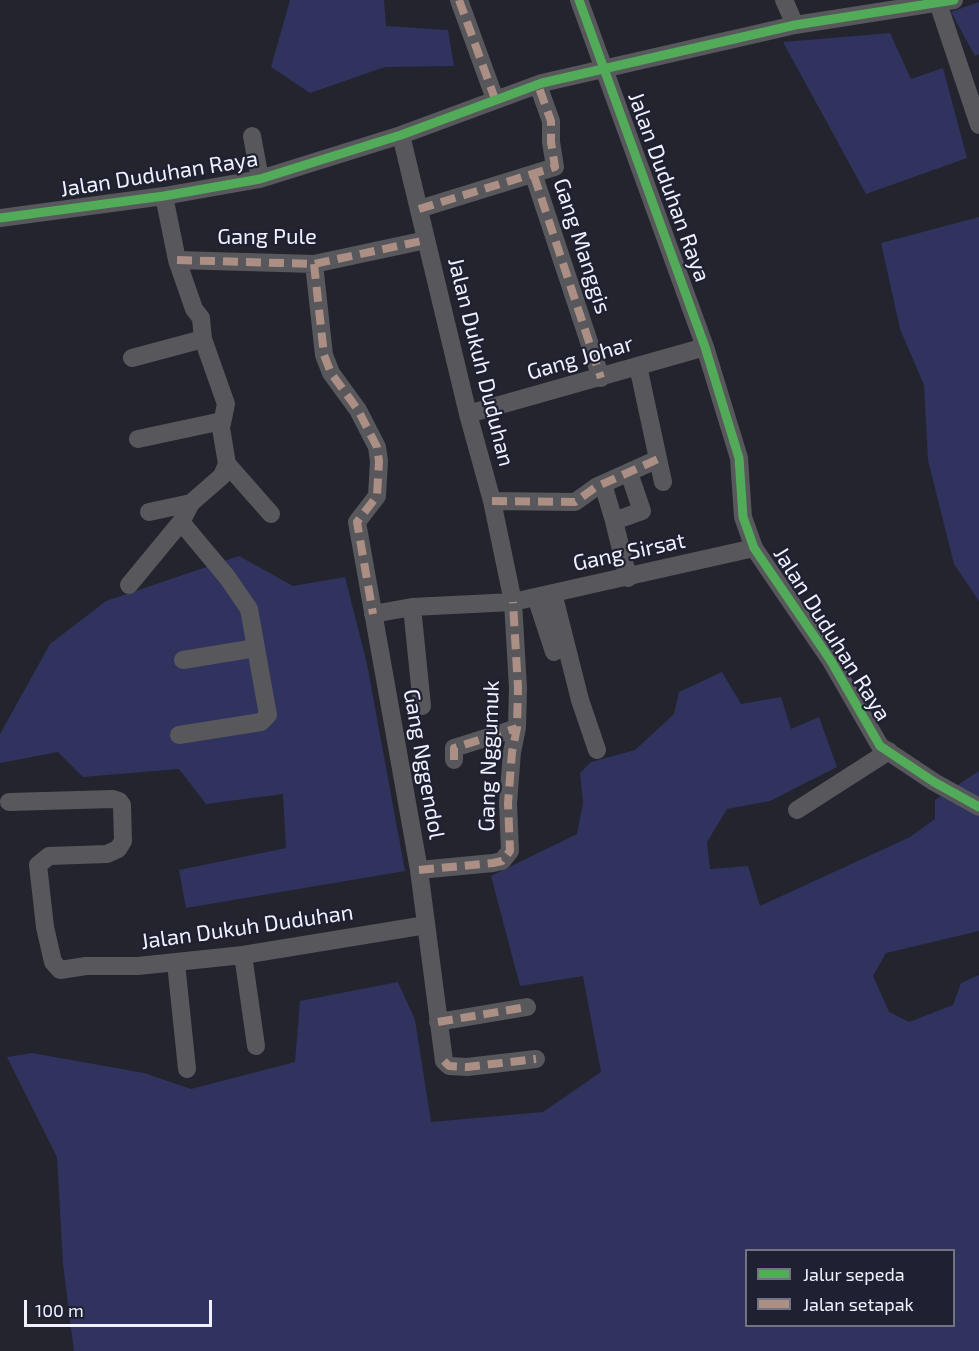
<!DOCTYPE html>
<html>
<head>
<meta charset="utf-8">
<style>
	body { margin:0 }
	#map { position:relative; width:979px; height:1351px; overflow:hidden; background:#24242f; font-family:"Exo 2",sans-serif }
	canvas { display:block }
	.legend { position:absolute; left:745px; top:1249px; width:210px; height:78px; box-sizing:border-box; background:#1f2133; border:2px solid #727484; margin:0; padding:8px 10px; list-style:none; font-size:18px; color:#eff1fe }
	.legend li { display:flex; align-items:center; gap:12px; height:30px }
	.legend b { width:30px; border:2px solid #727484 }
	.scale { position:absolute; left:24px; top:1300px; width:188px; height:27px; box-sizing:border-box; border:3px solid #eff1fe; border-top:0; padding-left:8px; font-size:18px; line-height:21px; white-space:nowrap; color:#eff1fe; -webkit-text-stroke:4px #1f2133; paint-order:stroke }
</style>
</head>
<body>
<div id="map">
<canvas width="979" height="1351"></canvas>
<ul class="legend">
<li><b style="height:8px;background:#51ab58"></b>Jalur sepeda</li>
<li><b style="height:8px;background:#ac8f84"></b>Jalan setapak</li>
</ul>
<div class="scale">100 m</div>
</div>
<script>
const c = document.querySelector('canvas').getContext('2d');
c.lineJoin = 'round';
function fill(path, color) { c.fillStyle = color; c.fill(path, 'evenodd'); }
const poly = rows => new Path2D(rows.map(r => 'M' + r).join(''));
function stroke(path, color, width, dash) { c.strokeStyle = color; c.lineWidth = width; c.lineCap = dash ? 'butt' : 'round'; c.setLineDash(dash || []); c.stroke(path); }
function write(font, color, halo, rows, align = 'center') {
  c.font = font + ' "Exo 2",sans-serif'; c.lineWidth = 4.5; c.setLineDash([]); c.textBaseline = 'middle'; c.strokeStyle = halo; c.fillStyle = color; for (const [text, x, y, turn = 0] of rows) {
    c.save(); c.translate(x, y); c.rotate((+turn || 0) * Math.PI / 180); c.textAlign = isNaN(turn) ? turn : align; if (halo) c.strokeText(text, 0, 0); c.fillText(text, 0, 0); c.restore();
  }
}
fill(poly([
	[290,0,384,0,386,26,448,30,454,66,385,67,310,93,271,67],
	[979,2,979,54,975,56,951,12],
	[890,33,911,79,943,68,967,158,866,194,783,42],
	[979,217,979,601,954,564,928,460,924,385,900,329,881,243],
	[239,556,293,586,345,577,367,664,405,871,186,908,179,870,286,848,283,794,206,804,179,769,83,777,58,752,0,763,0,734,50,644,106,601],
	[722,672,741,704,781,697,791,729,819,717,837,767,770,801,727,809,707,842,710,869,748,866,760,906,910,837,935,819,935,800,979,771,979,931,886,953,873,976,889,1012,909,1022,953,1005,961,983,979,975,979,1351,74,1351,63,1264,57,1157,7,1057,32,1053,144,1073,191,1089,295,1062,300,1001,398,982,415,1020,431,1122,543,1112,601,1072,583,976,520,986,491,876,577,834,583,803,580,773,591,762,635,750,674,714,679,692],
	[746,1250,954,1250,954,1326,746,1326]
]), '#2f335e');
stroke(poly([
	[459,0,495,99],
	[579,0,705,347,739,458,743,517,754,548,831,661,880,746,934,782,979,807],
	[784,0,795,25],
	[938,3,979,125],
	[401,135,468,414,492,501,513,602,518,688,517,728,512,752,508,803,510,851,502,861,493,863,419,870],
	[252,136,260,179],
	[534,176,601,378],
	[164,196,177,260,194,309,201,318,203,339,226,404,221,428,227,464,222,476,191,503,181,522,227,577,249,609,268,715,261,722,179,735],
	[419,209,555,167,551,142,551,121,538,85],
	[0,218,164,196,260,179,401,135,542,83,795,25,954,0],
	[177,260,314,264,426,240],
	[314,264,324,355,331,373,358,410,377,447,379,461,377,496,357,522,419,870,444,1061,449,1066,467,1067,536,1059],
	[132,358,203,339],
	[638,366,663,482],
	[468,414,705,347],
	[138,439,222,421],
	[227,464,271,514],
	[603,484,614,521],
	[492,501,575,502,596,487,658,459],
	[149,512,191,503],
	[628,578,614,521,642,511,629,473],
	[129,585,181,522],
	[553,593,580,700,597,750],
	[536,597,554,652],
	[412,607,422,706],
	[373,614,412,607,513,602,754,548],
	[183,660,256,648],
	[454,760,454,748,517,728],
	[9,802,113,799,119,801,122,805,123,841,118,849,107,854,49,856,38,865,45,927,53,962,60,970,86,966,138,966,243,955,426,925],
	[797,810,889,751],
	[243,955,256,1046],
	[176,963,187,1069],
	[438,1022,527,1007]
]), '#57575c', 18);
stroke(poly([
	[459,0,495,99],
	[534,176,601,378],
	[419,209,555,167,551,142,551,121,538,85],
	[177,260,314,264,426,240],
	[314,264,324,355,331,373,358,410,377,447,379,461,377,496,357,522,373,614],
	[492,501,575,502,596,487,658,459],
	[454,760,454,748,517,728],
	[419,870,493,863,502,861,510,851,508,803,512,752,517,728,518,688,513,602],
	[438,1022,527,1007],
	[444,1061,449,1066,467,1067,536,1059]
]), '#ac8f84', 8, [15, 8]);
stroke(poly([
	[579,0,705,347,739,458,743,517,754,548,831,661,880,746,934,782,979,807],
	[0,218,164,196,260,179,401,135,542,83,795,25,954,0]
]), '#51ab58', 9);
write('22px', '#eff1fe', '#1f2133', [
	["Jalan Duduhan Raya",159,174,-9],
	["Jalan Duduhan Raya",669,187,70],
	["Gang Pule",267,237],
	["Gang Manggis",582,246,72],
	["Gang Johar",580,358,-16],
	["Jalan Dukuh Duduhan",481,362,76],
	["Gang Sirsat",629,552,-12],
	["Jalan Duduhan Raya",832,634,58],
	["Gang Nggumuk",489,756,-88],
	["Gang Nggendol",424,764,80],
	["Jalan Dukuh Duduhan",247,927,-8]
]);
</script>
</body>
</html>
